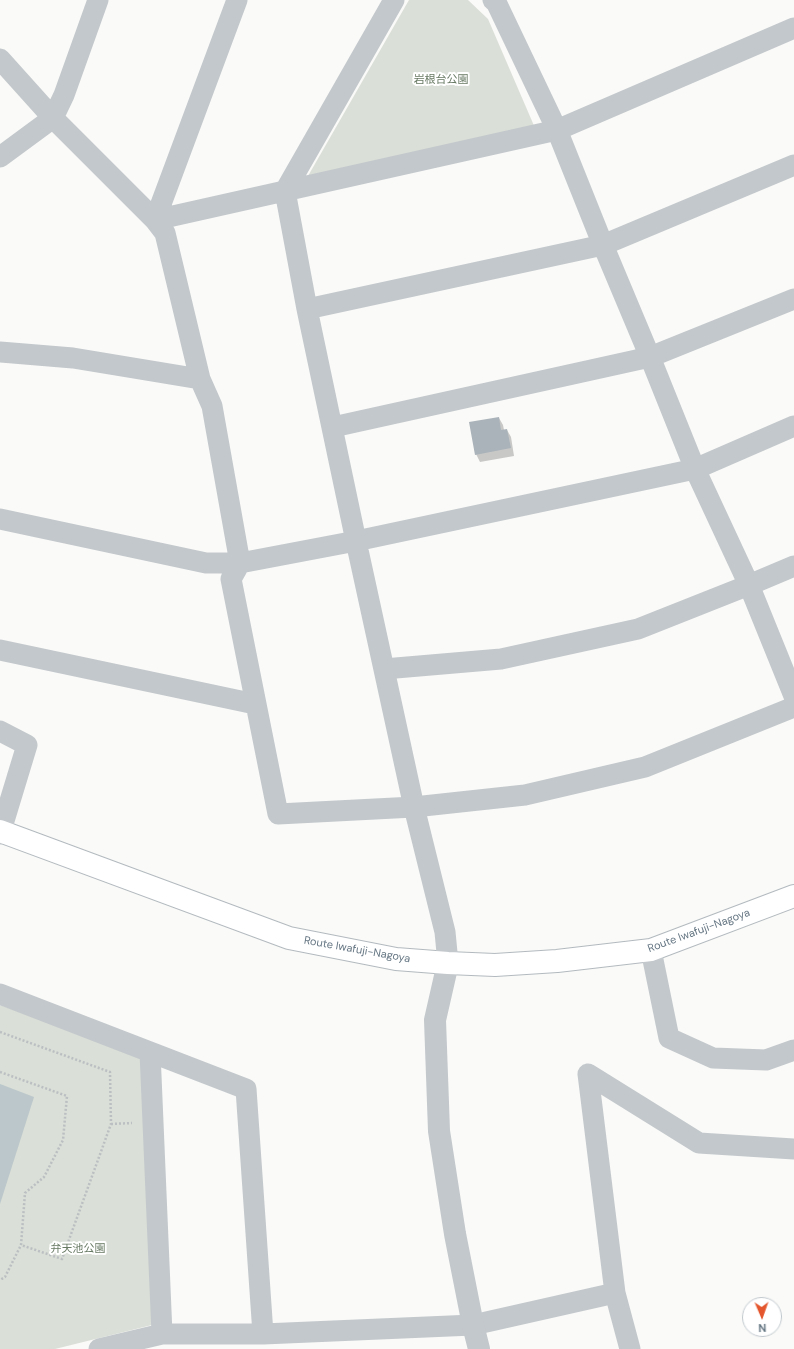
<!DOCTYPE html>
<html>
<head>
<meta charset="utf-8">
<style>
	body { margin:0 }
	#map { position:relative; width:794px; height:1349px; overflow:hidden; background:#fafaf8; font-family:"DM Sans",sans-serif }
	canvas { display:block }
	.north { position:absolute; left:742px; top:1297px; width:40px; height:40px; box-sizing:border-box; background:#fff; border:1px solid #c1c8cd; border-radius:50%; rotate:178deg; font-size:11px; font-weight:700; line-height:16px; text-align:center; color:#657683 }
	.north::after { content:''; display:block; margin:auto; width:14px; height:18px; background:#e4572e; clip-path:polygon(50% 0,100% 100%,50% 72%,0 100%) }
</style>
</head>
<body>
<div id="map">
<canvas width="794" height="1349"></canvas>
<div class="north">N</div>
</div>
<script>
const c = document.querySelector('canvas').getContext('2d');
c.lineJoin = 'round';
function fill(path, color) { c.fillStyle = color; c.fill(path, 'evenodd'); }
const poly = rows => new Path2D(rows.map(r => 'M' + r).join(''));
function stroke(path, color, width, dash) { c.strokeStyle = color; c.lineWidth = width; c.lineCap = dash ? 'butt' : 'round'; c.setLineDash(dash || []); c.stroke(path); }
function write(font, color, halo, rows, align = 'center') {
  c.font = font + ' "DM Sans","Noto Sans JP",sans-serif'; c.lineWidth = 4; c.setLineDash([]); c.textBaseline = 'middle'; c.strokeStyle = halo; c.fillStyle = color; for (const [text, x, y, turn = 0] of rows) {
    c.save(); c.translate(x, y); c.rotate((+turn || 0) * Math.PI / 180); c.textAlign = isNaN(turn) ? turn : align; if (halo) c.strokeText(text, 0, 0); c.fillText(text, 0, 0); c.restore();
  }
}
fill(poly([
	[409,0,468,0,488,19,535,128,304,183],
	[0,1005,151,1057,156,1324,55,1349,0,1349]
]), '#dadfd7');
fill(poly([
	[0,1084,34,1097,0,1204]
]), '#bbc7cb');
fill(poly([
	[499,418,503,425,504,430,507,430,511,437,514,456,480,462,476,454]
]), '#0003');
fill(poly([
	[499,417,501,430,507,429,511,448,475,455,469,422]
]), '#aab3b9');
const secondary = poly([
	[0,831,289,938,396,959,448,963,495,965,557,961,651,950,794,896]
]);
stroke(secondary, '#b3babf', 24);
stroke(poly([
	[0,1032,110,1072,111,1124,62,1259,21,1245],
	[0,1072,67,1096,63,1140,44,1177,25,1193,21,1245,5,1277,0,1280],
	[111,1124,132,1123]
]), '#bbbfc2', 2.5, [2, 2]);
stroke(poly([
	[237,0,155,220,165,233,200,379,212,406,240,563,231,579,278,814,414,807,525,795,645,767,794,707],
	[394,0,285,191,307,309,356,541,414,807,445,932,448,963],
	[493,0,496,2,557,130,603,245,650,357,695,469,749,585,794,696],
	[0,59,53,118,155,220,557,130,794,28],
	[0,157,53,118,64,95,98,0],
	[307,309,603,245,794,165],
	[0,352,73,358,200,379],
	[333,427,650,357,794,299],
	[0,519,206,563,240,563,356,541,695,469,794,426],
	[0,650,255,704],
	[384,669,501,659,638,629,749,585,794,566],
	[0,731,27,745,0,834],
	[651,950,669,1038,713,1058,766,1060,794,1050],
	[0,994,246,1089,263,1334],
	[150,1052,162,1334],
	[588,1074,615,1293,630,1349],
	[588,1074,699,1143,794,1149],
	[99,1349,162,1334,263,1334,473,1325,615,1293]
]), '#c3c8cc', 21);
stroke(poly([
	[448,963,435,1020,439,1131,455,1234,473,1325,479,1349]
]), '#c3c8cc', 22);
stroke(secondary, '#fff', 22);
write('11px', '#687a64', '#fff', [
	["岩根台公園",441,80],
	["弁天池公園",78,1249]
]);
write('11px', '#657683', '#fff', [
	["Route Iwafuji-Nagoya",699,931,-20],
	["Route Iwafuji-Nagoya",357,950,10]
]);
</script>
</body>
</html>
